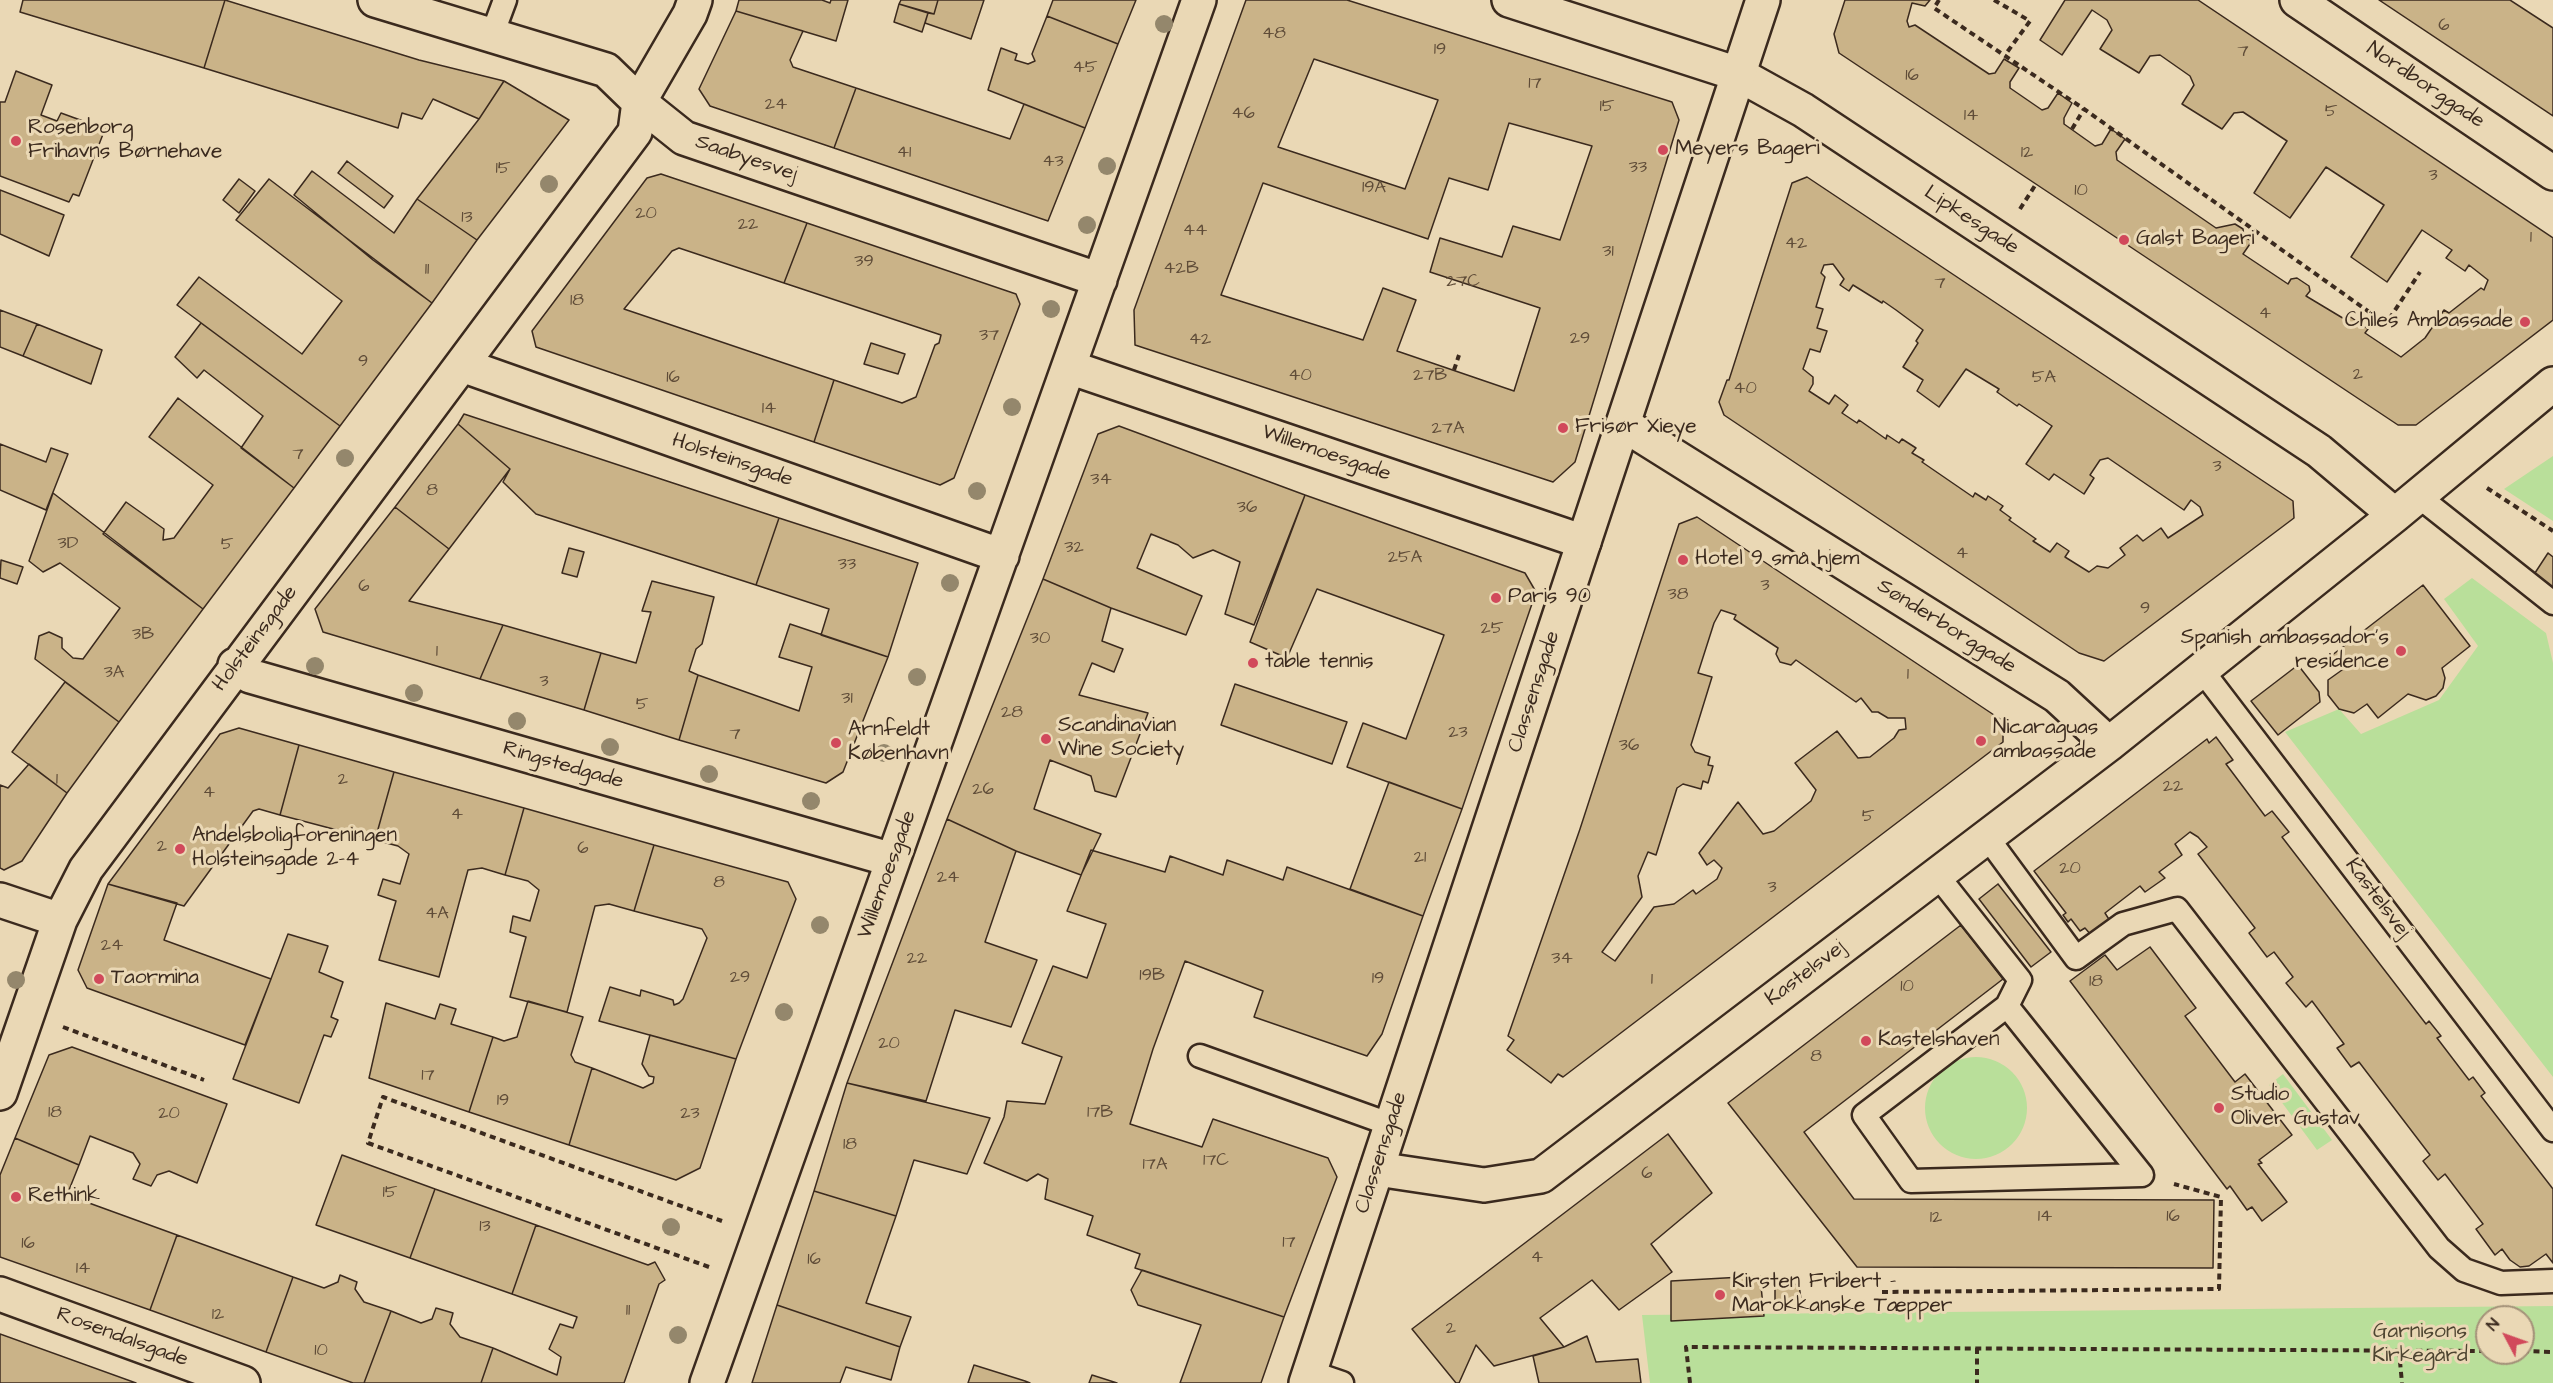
<!DOCTYPE html>
<html>
<head>
<meta charset="utf-8">
<style>
	body { margin:0 }
	#map { position:relative; width:2553px; height:1383px; overflow:hidden; background:#ead8b5; font-family:"Architects Daughter",sans-serif }
	canvas { display:block }
	.north { position:absolute; left:2475px; top:1305px; width:60px; height:60px; box-sizing:border-box; background:#ead8b5; border:2px solid #a49279; border-radius:50%; rotate:311deg; font-size:16px; font-weight:700; line-height:24px; text-align:center; color:#3b2a1e }
	.north::after { content:''; display:block; margin:auto; width:21px; height:27px; background:#d1495b; clip-path:polygon(50% 0,100% 100%,50% 72%,0 100%) }
</style>
</head>
<body>
<div id="map">
<canvas width="2553" height="1383"></canvas>
<div class="north">N</div>
</div>
<script>
const c = document.querySelector('canvas').getContext('2d');
c.lineJoin = 'round';
function fill(path, color) { c.fillStyle = color; c.fill(path, 'evenodd'); }
const poly = rows => new Path2D(rows.map(r => 'M' + r).join(''));
function stroke(path, color, width, dash) { c.strokeStyle = color; c.lineWidth = width; c.lineCap = dash ? 'butt' : 'round'; c.setLineDash(dash || []); c.stroke(path); }
function write(font, color, halo, rows, align = 'center') {
  c.font = font + ' "Architects Daughter",sans-serif'; c.lineWidth = 6; c.setLineDash([]); c.textBaseline = 'middle'; c.strokeStyle = halo; c.fillStyle = color; for (const [text, x, y, turn = 0] of rows) {
    c.save(); c.translate(x, y); c.rotate((+turn || 0) * Math.PI / 180); c.textAlign = isNaN(turn) ? turn : align; if (halo) c.strokeText(text, 0, 0); c.fillText(text, 0, 0); c.restore();
  }
}
fill(poly([
	[2553,456,2553,521,2504,489],
	[2472,578,2546,633,2553,663,2553,1077,2285,732,2339,709,2361,734,2439,700,2478,646,2444,599],
	'1925 1108a51 51 0 1 1 102 0a51 51 0 1 1-102 0Z',
	[2283,1074,2332,1140,2317,1150,2269,1085],
	[2553,1306,2553,1383,1650,1383,1642,1315],
	[2487,1317,2523,1317,2523,1353,2487,1353]
]), '#b9df9a');
const building = poly([
	[23,0,225,0,204,68,20,12,23,0],
	[225,0,419,60,504,81,479,119,433,99,422,119,402,113,398,128,204,68,225,0],
	[739,0,822,0,830,3,831,0,848,0,836,41,736,11,739,0],
	[901,0,938,0,934,14,899,4,901,0],
	[938,0,984,0,971,39,925,23,928,13,934,14,938,0],
	[1053,0,1136,0,1118,44,1047,16,1053,0],
	[1246,0,1347,0,1672,102,1679,120,1575,462,1553,482,1135,345,1134,310,1246,0],
	[1314,59,1438,100,1405,189,1278,147,1314,59],
	[1509,123,1592,146,1560,240,1513,226,1502,257,1440,238,1430,272,1540,308,1514,391,1397,351,1416,300,1383,288,1363,340,1221,295,1263,183,1428,239,1449,178,1488,190,1509,123],
	[1845,0,1930,0,1925,6,1912,3,1907,21,1909,27,1915,25,1989,74,1995,73,2004,59,2019,68,2010,82,2010,88,2042,110,2048,108,2058,93,2072,103,2064,118,2064,124,2095,146,2102,144,2111,129,2125,139,2116,152,2117,160,2216,228,2235,224,2243,229,2244,237,2252,241,2243,254,2288,284,2291,279,2297,278,2309,286,2310,291,2306,296,2346,320,2349,316,2368,329,2365,333,2401,357,2425,338,2444,310,2449,313,2481,288,2484,290,2488,280,2469,265,2465,271,2446,258,2452,250,2422,230,2387,282,2351,257,2384,205,2326,167,2290,218,2254,193,2287,141,2243,112,2234,113,2222,129,2182,104,2194,85,2190,76,2160,55,2150,56,2139,73,2100,49,2112,30,2107,20,2092,10,2062,55,2040,40,2065,0,2198,0,2553,238,2553,320,2416,425,2398,425,1839,53,1834,34,1845,0],
	[2379,0,2510,0,2553,28,2553,116,2379,0],
	[899,4,928,13,922,32,894,22,899,4],
	[736,11,803,31,790,60,793,67,856,88,834,148,710,106,699,89,736,11],
	[1047,16,1118,44,1085,128,988,90,1001,48,1017,54,1015,60,1028,64,1035,61,1032,54,1047,16],
	[16,71,52,85,41,115,57,121,61,113,105,129,79,196,73,194,69,202,0,176,0,102,5,102,16,71],
	[504,81,569,120,477,240,417,199,479,119,504,81],
	[856,88,1010,139,1024,104,1085,128,1048,221,834,148,856,88],
	[347,161,393,196,384,208,338,173,347,161],
	[312,171,394,233,417,199,477,240,432,303,373,260,294,195,312,171],
	[661,174,807,223,784,283,679,248,672,251,624,309,834,380,814,442,536,347,532,331,647,178,661,174],
	[1807,177,2293,501,2294,518,2104,661,2079,653,1724,415,1719,402,1727,380,1729,380,1792,183,1807,177],
	[1833,264,1844,279,1840,285,1849,291,1853,285,1882,303,1883,301,1896,310,1923,330,1916,341,1918,343,1903,367,1923,380,1917,391,1939,407,1966,369,1999,389,1997,392,2017,406,2019,404,2052,426,2026,464,2049,480,2054,474,2084,494,2094,478,2090,475,2100,460,2108,458,2184,510,2191,500,2200,507,2203,515,2168,538,2161,528,2143,541,2137,535,2120,548,2125,555,2108,568,2097,566,2089,572,2065,557,2069,551,2057,543,2050,552,2033,541,2036,539,2009,520,2011,518,2000,510,2003,506,1988,496,1986,500,1975,493,1973,497,1922,462,1924,460,1912,453,1916,448,1902,439,1899,443,1887,435,1886,439,1859,420,1857,423,1842,413,1848,405,1835,395,1829,404,1809,391,1813,384,1813,377,1803,369,1810,349,1820,352,1827,331,1817,328,1823,309,1816,307,1825,277,1821,273,1824,265,1833,264],
	[239,179,255,191,239,213,223,200,239,179],
	[269,179,432,303,340,426,177,305,199,277,302,354,342,301,236,220,269,179],
	[0,190,64,215,49,256,0,234,0,190],
	[807,223,1016,294,1020,304,954,478,940,485,814,442,834,380,902,403,916,397,935,345,939,343,941,335,784,283,807,223],
	[0,310,37,324,23,356,0,347,0,310],
	[201,323,340,426,294,488,241,448,263,416,204,370,197,378,175,357,201,323],
	[37,324,102,350,91,384,23,356,37,324],
	[871,343,905,354,898,374,864,364,871,343],
	[178,398,294,488,203,609,103,534,126,502,164,529,163,540,174,538,213,485,149,437,178,398],
	[464,414,779,518,756,585,536,514,503,482,510,469,458,424,464,414],
	[458,424,510,469,449,549,395,507,458,424],
	[1119,426,1305,495,1254,625,1225,614,1240,562,1213,550,1193,558,1178,545,1151,534,1137,568,1202,596,1186,635,1111,608,1043,579,1098,434,1119,426],
	[0,444,46,462,51,448,68,454,46,510,0,490,0,444],
	[53,493,203,609,119,722,35,659,39,636,49,632,62,638,62,648,73,658,83,659,120,608,60,563,43,572,29,561,53,493],
	[1305,495,1525,573,1536,592,1462,809,1347,767,1363,723,1406,739,1444,635,1317,589,1287,658,1250,642,1305,495],
	[395,507,449,549,409,601,503,625,480,679,323,632,315,609,395,507],
	[1697,517,2003,721,2003,742,1563,1077,1558,1074,1551,1083,1507,1050,1514,1040,1508,1036,1580,829,1679,524,1697,517],
	[1721,610,1736,615,1734,619,1778,648,1776,654,1780,662,1791,665,1796,660,1856,702,1861,698,1872,712,1878,712,1888,718,1905,718,1906,729,1899,730,1894,738,1870,757,1858,758,1837,731,1795,763,1816,790,1811,801,1774,831,1763,834,1738,802,1699,853,1707,865,1714,860,1722,868,1717,879,1696,894,1693,890,1674,904,1654,907,1615,961,1602,952,1642,897,1638,876,1648,852,1656,855,1677,788,1683,784,1701,789,1703,781,1708,783,1713,766,1708,765,1710,757,1695,752,1691,745,1712,677,1698,673,1714,623,1721,610],
	[779,518,918,563,888,657,821,635,829,609,756,585,779,518],
	[569,548,584,552,577,577,562,573,569,548],
	[2548,553,2553,557,2553,590,2533,576,2548,553],
	[1,560,23,567,17,584,0,578,1,560],
	[1043,579,1111,608,1102,641,1123,649,1114,672,1092,663,1079,695,1148,713,1116,797,1095,791,1091,776,1050,760,1034,809,1101,834,1081,875,1016,851,947,819,1043,579],
	[652,581,714,597,702,644,696,649,689,671,698,675,679,740,584,710,601,653,636,663,651,612,642,611,652,581],
	[2423,585,2470,646,2442,668,2445,678,2443,688,2436,696,2426,700,2408,694,2378,718,2367,704,2354,713,2339,709,2328,695,2328,680,2342,670,2331,656,2423,585],
	[790,624,888,657,843,772,826,783,679,740,698,675,799,711,812,667,779,657,790,624],
	[503,625,601,653,584,710,480,679,503,625],
	[2298,665,2319,692,2320,702,2278,735,2251,701,2298,665],
	[65,682,119,722,67,793,12,752,65,682],
	[1235,684,1347,722,1332,764,1221,725,1235,684],
	[239,728,299,745,280,815,259,809,253,811,184,906,108,884,220,734,239,728],
	[2216,737,2233,760,2226,764,2265,816,2272,811,2289,832,2282,837,2426,1024,2429,1021,2441,1036,2437,1038,2469,1080,2473,1077,2485,1093,2481,1096,2553,1189,2553,1263,2546,1254,2529,1266,2520,1267,2510,1260,2502,1249,2495,1255,2476,1229,2483,1224,2445,1174,2438,1180,2423,1161,2430,1155,2359,1062,2351,1067,2337,1048,2344,1044,2312,1001,2306,1007,2286,983,2293,977,2274,952,2267,957,2249,933,2255,928,2198,854,2207,847,2198,837,2190,832,2175,844,2182,855,2159,872,2165,878,2145,892,2140,886,2105,913,2110,921,2091,935,2085,928,2080,931,2071,919,2068,922,2063,915,2066,913,2034,871,2207,739,2209,743,2216,737],
	[299,745,394,772,375,840,280,815,299,745],
	[29,764,67,793,22,861,4,870,0,868,0,785,8,788,29,764],
	[394,772,524,808,505,875,482,868,468,870,439,977,379,960,396,901,378,895,383,879,400,884,409,854,398,846,375,840,394,772],
	[1389,782,1462,809,1423,916,1350,889,1389,782],
	[524,808,654,845,634,911,609,904,595,906,567,1012,510,997,526,937,510,932,513,916,530,921,539,890,528,881,505,875,524,808],
	[947,819,1016,851,985,942,1037,960,1011,1027,955,1010,926,1101,847,1083,947,819],
	[654,845,788,882,796,899,736,1059,599,1021,610,987,640,996,641,990,673,1000,674,1005,679,1003,683,999,707,938,702,929,634,911,654,845],
	[1091,850,1165,872,1170,856,1223,875,1227,860,1283,880,1287,867,1423,916,1382,1034,1367,1056,1254,1017,1263,991,1185,961,1153,1049,1130,1124,1202,1147,1213,1119,1328,1158,1337,1177,1284,1317,1135,1268,1140,1254,1087,1235,1093,1216,1045,1199,1048,1179,1038,1174,1027,1181,984,1163,1004,1117,1007,1101,1045,1104,1062,1057,1022,1043,1053,966,1087,978,1106,924,1067,911,1091,850],
	[108,884,177,903,164,940,271,979,245,1045,87,988,78,970,108,884],
	[1998,884,2051,952,2031,967,1979,899,1998,884],
	[1961,925,2003,979,1804,1132,1854,1199,2214,1200,2213,1268,1857,1267,1728,1103,1961,925],
	[288,934,328,946,319,972,343,982,331,1017,338,1020,331,1037,324,1035,299,1103,233,1079,288,934],
	[2150,947,2196,1008,2185,1016,2235,1082,2245,1074,2292,1135,2259,1160,2262,1163,2258,1164,2287,1202,2262,1221,2252,1207,2247,1210,2230,1186,2227,1189,2070,981,2105,955,2117,970,2150,947],
	[528,1001,583,1017,571,1055,575,1062,592,1068,569,1145,469,1112,493,1037,504,1041,517,1037,528,1001],
	[386,1003,435,1019,440,1004,456,1009,451,1024,493,1037,469,1112,369,1078,386,1003],
	[650,1035,736,1059,700,1168,676,1180,569,1145,592,1068,643,1088,653,1083,654,1077,649,1076,642,1064,650,1035],
	[72,1047,227,1104,197,1183,169,1171,157,1175,151,1186,133,1179,140,1164,133,1153,90,1136,79,1165,15,1138,49,1055,72,1047],
	[847,1083,990,1118,967,1174,914,1160,896,1216,814,1191,847,1083],
	[1668,1134,1712,1193,1651,1244,1672,1272,1619,1310,1592,1280,1540,1318,1564,1347,1494,1366,1476,1345,1459,1383,1456,1383,1412,1329,1668,1134],
	[15,1138,79,1165,67,1195,177,1235,150,1310,0,1257,0,1175,15,1138],
	[342,1155,435,1189,410,1258,316,1225,342,1155],
	[435,1189,536,1225,512,1294,410,1258,435,1189],
	[814,1191,896,1216,866,1303,911,1317,900,1347,777,1305,814,1191],
	[536,1225,648,1265,655,1262,665,1280,659,1284,624,1383,481,1383,493,1348,557,1375,561,1357,549,1349,560,1324,573,1328,577,1317,512,1294,536,1225],
	[177,1235,293,1277,266,1352,150,1310,177,1235],
	[1142,1270,1284,1317,1261,1383,1180,1383,1201,1325,1138,1305,1131,1290,1142,1270],
	[340,1275,357,1282,355,1289,364,1302,391,1311,364,1383,353,1383,266,1352,293,1277,324,1288,338,1282,340,1275],
	[1760,1276,1764,1316,1671,1321,1671,1281,1760,1276],
	[1799,1284,1801,1300,1775,1302,1775,1287,1799,1284],
	[777,1305,900,1347,891,1380,846,1367,840,1383,752,1383,777,1305],
	[436,1308,453,1313,450,1324,460,1337,493,1348,481,1383,364,1383,391,1311,421,1323,432,1319,436,1308],
	[0,1334,136,1383,0,1383,0,1334],
	[1587,1336,1596,1362,1638,1359,1641,1383,1539,1383,1533,1356,1564,1347,1587,1336],
	[974,1365,1025,1381,1030,1383,968,1383,974,1365],
	[1092,1375,1117,1383,1089,1383,1092,1375]
]);
fill(building, '#cab388');
stroke(building, '#3b2a1e', 1.5);
const service = poly([
	[492,35,505,0],
	[2418,496,2553,603],
	[2201,669,2553,1130],
	[1987,837,2076,958,2123,924,2177,909,2439,1248,2464,1270,2501,1283,2553,1281],
	[1937,875,2020,980,2007,1006,1864,1115,1911,1181,2142,1175,2007,1006],
	[1200,1056,1392,1125],
	[1310,1372,1342,1383]
]);
const minor = poly([
	[375,0,606,70,639,102,684,138,1100,280],
	[1509,0,1738,74,1803,110,2319,451,2395,515],
	[2297,0,2553,173],
	[462,365,1002,556],
	[1069,367,1584,542],
	[1623,424,2057,696,2109,744],
	[235,665,250,676,893,860],
	[0,900,60,920],
	[0,1093,60,920,86,869,635,132,639,102,690,14,695,0],
	[1377,1169,1484,1185,1541,1176,2109,744,2395,515,2553,384],
	[0,1294,243,1383],
	[707,1383,1199,0]
]);
const tertiary = poly([
	[1306,1383,1763,0]
]);
stroke(service, '#3b2a1e', 27);
stroke(minor, '#3b2a1e', 38);
stroke(tertiary, '#3b2a1e', 38);
stroke(poly([
	[1939,0,1934,8,2084,109,2386,324,2420,272],
	[1994,0,2030,21,2005,55],
	[2072,129,2084,109],
	[2020,209,2036,184],
	[1454,370,1459,355],
	[2487,488,2553,531],
	[63,1027,204,1080],
	[709,1267,368,1143,383,1097,722,1221],
	[1882,1292,2219,1289,2221,1197,2174,1184],
	[1977,1348,1977,1383],
	[2399,1351,2402,1383],
	[2523,1351,2553,1352],
	[1690,1383,1686,1347,2487,1351]
]), '#3b2a1e', 4, [6, 4.5]);
stroke(service, '#ead8b5', 22);
stroke(minor, '#ead8b5', 33);
stroke(tertiary, '#ead8b5', 33);
c.fillStyle = '#94876c';
for (const [x, y] of [
	[1164,24],
	[1107,166],
	[549,184],
	[1087,225],
	[1051,309],
	[1012,407],
	[345,458],
	[977,491],
	[950,583],
	[315,666],
	[917,677],
	[414,693],
	[517,721],
	[610,747],
	[884,753],
	[709,774],
	[811,801],
	[820,925],
	[16,980],
	[784,1012],
	[671,1227],
	[678,1335]
]) { c.beginPath(); c.arc(x, y, 9, 0, 2 * Math.PI); c.fill(); }
for (const [x, y, r, color] of [
	[16,141,6,"#d1495b"],
	[1663,150,6,"#d1495b"],
	[2124,240,6,"#d1495b"],
	[2525,322,6,"#d1495b"],
	[1563,428,6,"#d1495b"],
	[1683,560,6,"#d1495b"],
	[1496,598,6,"#d1495b"],
	[2401,651,6,"#d1495b"],
	[1253,663,6,"#d1495b"],
	[1046,739,6,"#d1495b"],
	[1981,741,6,"#d1495b"],
	[836,743,6,"#d1495b"],
	[180,849,6,"#d1495b"],
	[99,979,6,"#d1495b"],
	[1866,1041,6,"#d1495b"],
	[2219,1108,6,"#d1495b"],
	[16,1197,6,"#d1495b"],
	[1720,1295,6,"#d1495b"]
]) { const dot = new Path2D(); dot.arc(x, y, r, 0, 2 * Math.PI); c.fillStyle = color; c.fill(dot); stroke(dot, '#ead8b5', 2); }
write('18px', '#5f4c38', null, [
	["6",2444,26],
	["48",1274,34],
	["19",1440,50],
	["7",2243,52],
	["45",1085,68],
	["16",1912,76],
	["17",1535,84],
	["24",776,105],
	["15",1607,107],
	["5",2331,112],
	["46",1243,114],
	["14",1971,116],
	["41",904,153],
	["12",2027,153],
	["43",1053,162],
	["33",1638,168],
	["15",503,169],
	["3",2433,176],
	["19A",1374,188],
	["10",2081,191],
	["20",646,214],
	["13",467,218],
	["22",748,225],
	["44",1195,231],
	["1",2531,238],
	["42",1796,244],
	["31",1608,252],
	["39",864,262],
	["42B",1181,269],
	["11",427,270],
	["27C",1463,282],
	["7",1940,284],
	["18",577,301],
	["4",2265,314],
	["37",989,336],
	["29",1580,339],
	["42",1200,340],
	["9",363,362],
	["2",2358,375],
	["40",1300,376],
	["27B",1430,376],
	["16",673,378],
	["5A",2044,378],
	["40",1745,389],
	["14",769,409],
	["27A",1448,429],
	["7",298,455],
	["3",2217,467],
	["34",1101,480],
	["8",432,491],
	["36",1247,508],
	["3D",68,544],
	["5",227,545],
	["32",1074,548],
	["4",1962,554],
	["25A",1405,558],
	["33",847,565],
	["3",1765,586],
	["6",364,587],
	["38",1678,595],
	["9",2145,609],
	["25",1492,629],
	["3B",143,635],
	["30",1040,639],
	["1",437,652],
	["3A",114,673],
	["1",1908,675],
	["3",544,682],
	["31",847,699],
	["5",642,705],
	["28",1012,713],
	["23",1458,733],
	["7",735,735],
	["36",1629,746],
	["1",57,780],
	["2",343,780],
	["22",2173,787],
	["26",983,790],
	["4",209,793],
	["4",457,815],
	["5",1868,817],
	["2",162,847],
	["6",583,849],
	["21",1420,858],
	["20",2070,869],
	["24",948,878],
	["8",719,883],
	["3",1772,888],
	["4A",437,914],
	["24",112,946],
	["22",917,959],
	["34",1562,959],
	["19B",1152,976],
	["29",740,978],
	["19",1378,979],
	["1",1652,980],
	["18",2096,982],
	["10",1907,987],
	["20",889,1044],
	["8",1816,1057],
	["17",428,1076],
	["19",503,1101],
	["18",55,1113],
	["17B",1100,1113],
	["20",169,1114],
	["23",690,1114],
	["18",850,1145],
	["17C",1216,1161],
	["17A",1155,1165],
	["6",1647,1174],
	["15",390,1193],
	["14",2045,1217],
	["16",2173,1217],
	["12",1936,1218],
	["13",485,1227],
	["17",1289,1243],
	["16",28,1244],
	["4",1537,1258],
	["16",814,1260],
	["14",83,1269],
	["11",628,1311],
	["12",218,1315],
	["2",1451,1329],
	["10",321,1351]
]);
write('21px', '#3b2a1e', '#ead8b5', [
	["Nordborggade",2425,86,34],
	["Saabyesvej",746,159,19],
	["Lipkesgade",1971,221,33],
	["Willemoesgade",1326,454,19],
	["Holsteinsgade",732,461,19],
	["Sønderborggade",1946,627,32],
	["Holsteinsgade",256,639,-53],
	["Classensgade",1535,692,-72],
	["Ringstedgade",563,766,16],
	["Willemoesgade",888,875,-70],
	["Kastelsvej",2377,899,53],
	["Kastelsvej",1806,974,-37],
	["Classensgade",1382,1153,-72],
	["Rosendalsgade",122,1338,20]
]);
write('21px', '#3b2a1e', '#ead8b5', [
	["Rosenborg",28,129],
	["Frihavns Børnehave",28,153],
	["Meyers Bageri",1675,150],
	["Galst Bageri",2136,240],
	["Chiles Ambassade",2513,322,"right"],
	["Frisør Xieye",1575,428],
	["Hotel 9 små hjem",1695,560],
	["Paris 90",1508,598],
	["Spanish ambassador's",2389,639,"right"],
	["residence",2389,663,"right"],
	["table tennis",1265,663],
	["Scandinavian",1058,727],
	["Wine Society",1058,751],
	["Nicaraguas",1993,729],
	["ambassade",1993,753],
	["Arnfeldt",848,731],
	["København",848,755],
	["Andelsboligforeningen",192,837],
	["Holsteinsgade 2-4",192,861],
	["Taormina",111,979],
	["Kastelshaven",1878,1041],
	["Studio",2231,1096],
	["Oliver Gustav",2231,1120],
	["Rethink",28,1197],
	["Kirsten Fribert -",1732,1283],
	["Marokkanske Tæpper",1732,1307]
], 'left');
write('21px', '#4e4531', '#ead8b5', [
	["Garnisons",2420,1333],
	["Kirkegård",2420,1357]
]);
</script>
</body>
</html>
